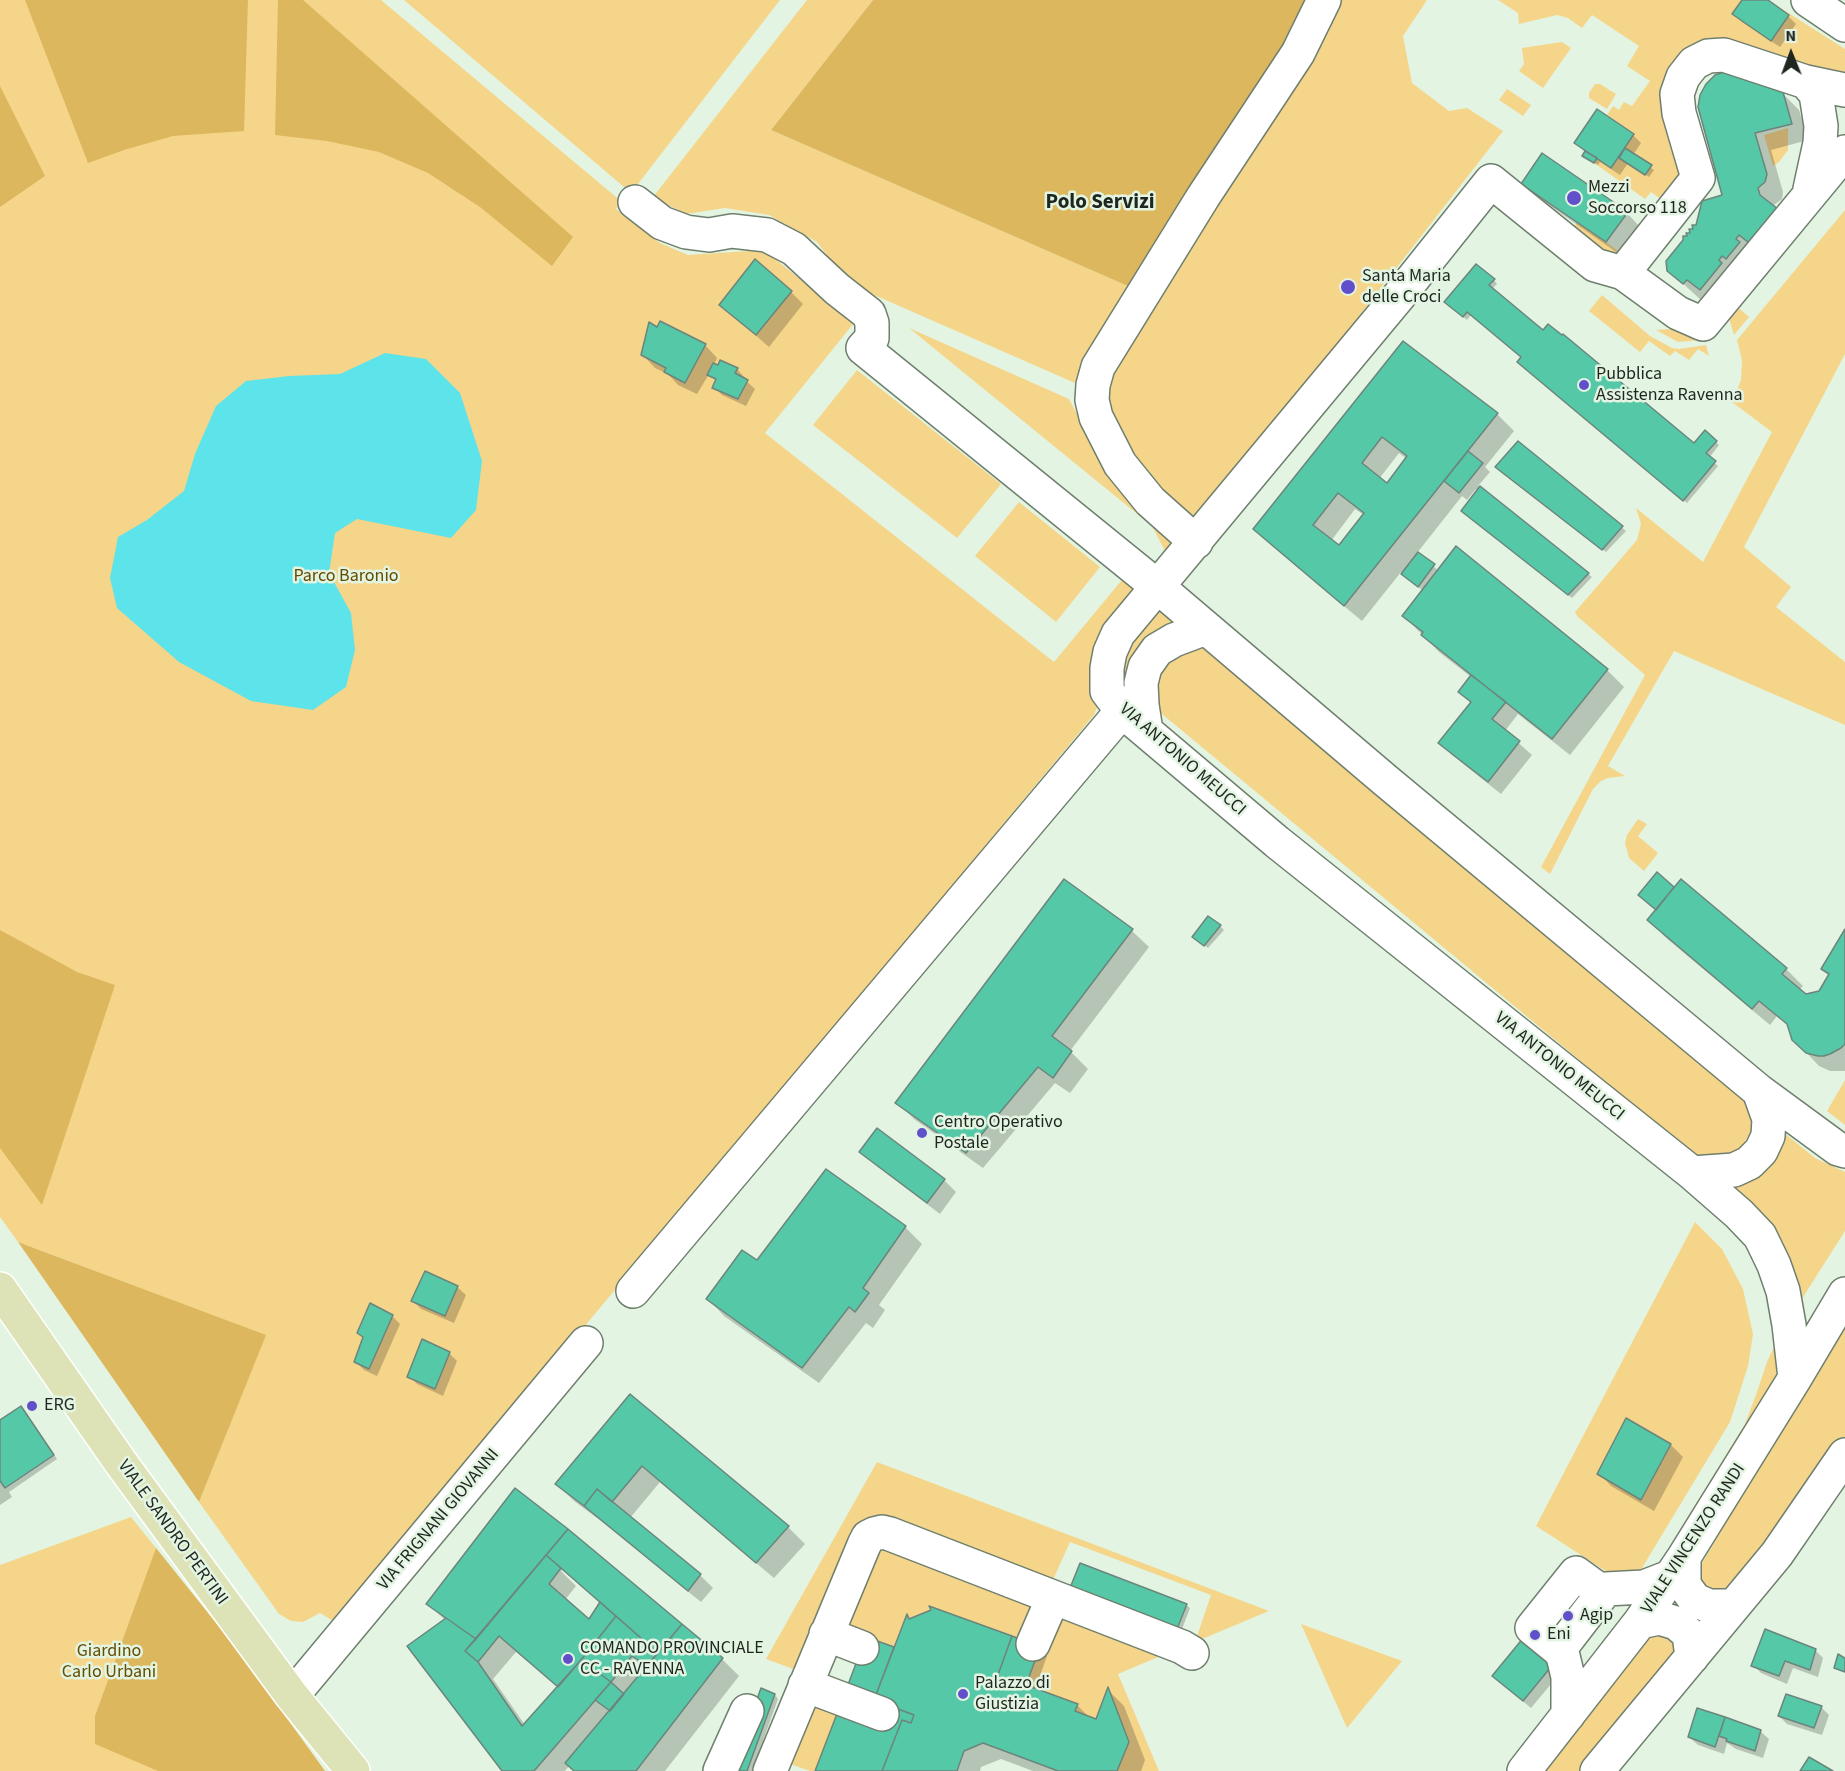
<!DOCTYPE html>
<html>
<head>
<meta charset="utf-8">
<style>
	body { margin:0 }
	#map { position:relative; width:1845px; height:1771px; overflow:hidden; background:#e3f5e2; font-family:"Source Sans 3",sans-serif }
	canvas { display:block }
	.north { position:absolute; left:1761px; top:24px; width:60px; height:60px; -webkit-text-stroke:4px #e3f5e2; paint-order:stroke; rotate:359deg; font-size:16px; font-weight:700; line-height:24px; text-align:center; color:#1f251f }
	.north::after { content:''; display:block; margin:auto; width:21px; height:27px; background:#1f251f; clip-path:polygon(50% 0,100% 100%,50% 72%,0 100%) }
</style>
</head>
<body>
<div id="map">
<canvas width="1845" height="1771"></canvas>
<div class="north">N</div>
</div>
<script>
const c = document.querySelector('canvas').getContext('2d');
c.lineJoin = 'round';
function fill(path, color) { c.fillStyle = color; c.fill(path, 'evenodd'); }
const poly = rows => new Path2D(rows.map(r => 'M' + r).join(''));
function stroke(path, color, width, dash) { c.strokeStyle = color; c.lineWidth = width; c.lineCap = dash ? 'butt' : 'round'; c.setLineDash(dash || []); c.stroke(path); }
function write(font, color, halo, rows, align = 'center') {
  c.font = font + ' "Source Sans 3",sans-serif'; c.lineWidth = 5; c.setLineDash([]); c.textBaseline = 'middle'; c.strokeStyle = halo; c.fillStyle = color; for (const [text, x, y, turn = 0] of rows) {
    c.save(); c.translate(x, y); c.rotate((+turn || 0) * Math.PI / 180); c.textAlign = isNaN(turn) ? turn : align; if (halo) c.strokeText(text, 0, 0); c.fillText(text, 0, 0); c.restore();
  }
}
fill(poly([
	[0,0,381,0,622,202,616,209,660,243,688,255,764,250,854,323,765,433,1054,662,1126,575,1143,589,1094,715,594,1315,335,1622,320,1613,303,1622,291,1621,279,1614,199,1502,265,1335,18,1242,0,1217],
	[404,0,780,0,631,193],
	[807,0,873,0,771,130,1130,287,1075,383,849,284,817,242,769,215,725,208,686,214,653,197],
	[1340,0,1427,0,1403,36,1412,83,1449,111,1467,108,1503,131,1194,528,1150,488,1108,418,1104,381],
	[1498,0,1768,0,1845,49,1845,81,1691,49,1683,178,1665,202,1651,192,1645,199,1594,163,1597,158,1611,168,1619,158,1645,175,1651,165,1625,148,1634,134,1607,115,1613,106,1619,110,1624,102,1632,106,1650,81,1627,66,1639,46,1592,15,1582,28,1568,18,1557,15,1519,24,1518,13],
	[1562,42,1571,48,1543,88,1519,71,1524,64,1522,48],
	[1595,84,1600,84,1616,94,1607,109,1589,98,1589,93],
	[1507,89,1531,105,1523,116,1499,100],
	[1788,128,1788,150,1779,162,1773,166,1764,135],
	[1845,210,1845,354,1744,547,1791,587,1776,607,1845,662,1845,725,1674,651,1608,766,1625,776,1608,778,1601,781,1593,789,1550,874,1541,867,1645,675,1577,616,1575,612,1637,540,1641,524,1636,508,1703,562,1772,432,1732,402,1741,380,1742,360,1737,340],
	[1577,222,1606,242,1622,254,1607,256,1571,232],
	[1602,295,1650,336,1672,348,1679,349,1706,345,1709,356,1698,349,1689,360,1675,351,1670,356,1649,341,1640,352,1589,311],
	[1734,304,1749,317,1734,335,1728,314],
	[909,328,1069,399,1104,464,1186,540,1172,559,1165,551,1152,526],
	[1685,328,1702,340,1678,342,1656,330],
	[857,370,1001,484,957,538,813,425],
	[1019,502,1100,567,1056,622,975,556],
	[1157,609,1180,626,1130,691,1121,685,1120,654],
	[1204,644,1749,1101,1755,1119,1752,1131,1737,1153,1708,1159,1694,1155,1162,714,1154,701,1158,675,1166,662],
	[1638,819,1647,824,1638,836,1658,853,1644,871,1629,858,1625,843,1627,835],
	[1845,1080,1845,1125,1827,1111],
	[1778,1128,1815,1158,1845,1172,1845,1231,1798,1305,1761,1215,1747,1198,1731,1185],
	[1695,1222,1722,1249,1743,1289,1753,1334,1748,1366,1730,1422,1636,1578,1618,1579,1536,1526],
	[1845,1323,1845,1438,1735,1593,1701,1590,1699,1568],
	[1778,1346,1777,1370,1774,1388,1663,1569,1654,1572,1745,1424,1757,1392,1767,1362,1773,1349],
	[877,1462,1269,1611,1195,1642,1211,1595,1070,1542,1052,1582,885,1525,804,1673,766,1659],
	[131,1517,232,1643,325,1771,0,1771,0,1565],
	[873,1544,1040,1607,1026,1641,930,1606,931,1610,909,1619,907,1614,894,1647,867,1637,838,1633],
	[1053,1612,1163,1655,1118,1674,1159,1771,1117,1771,1129,1742,1108,1688,1096,1719,1075,1711,1077,1704,1026,1685],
	[1301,1624,1402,1661,1347,1728],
	[1660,1629,1683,1646,1585,1771,1542,1771,1650,1633],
	[810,1700,840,1706,815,1771,810,1771,790,1764]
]), '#f5d58a');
fill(poly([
	[25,0,248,0,244,131,173,136,124,150,88,163],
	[278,0,303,0,573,237,552,266,480,207,428,173,379,152,327,141,275,135],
	[873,0,1308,0,1285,53,1236,115,1130,287,771,130],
	[0,86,45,176,0,207],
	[0,930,77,972,115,985,42,1205,0,1148],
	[18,1242,266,1335,199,1502],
	[156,1548,232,1643,325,1771,158,1771,95,1744,95,1716]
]), '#ddb75e');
fill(poly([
	[385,353,426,359,460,393,482,461,476,510,451,538,357,519,335,533,329,573,351,613,355,650,346,687,313,710,251,701,179,662,117,608,110,578,118,537,147,520,184,491,195,454,216,406,246,381,289,376,340,374]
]), '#5de3ea');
fill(poly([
	[1744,0,1765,0,1788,16,1796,24,1780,47,1742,22,1734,14],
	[1764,88,1782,93,1799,110,1808,140,1771,150,1783,192,1782,199,1774,205,1776,210,1717,306,1705,295,1701,300,1668,270,1697,227,1724,197],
	[1597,111,1633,135,1641,143,1633,155,1654,170,1649,177,1628,163,1620,175,1600,162,1598,165,1588,159,1586,153,1576,143],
	[1523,184,1627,213,1639,226,1619,254,1536,196],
	[1494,280,1497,284,1492,289,1544,332,1694,445,1705,432,1719,445,1709,458,1718,466,1687,503,1522,366,1523,358,1471,315,1467,320,1450,305],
	[791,292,803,304,769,347,721,305],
	[658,329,705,345,717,358,714,365,737,369,745,378,744,379,755,389,746,406,722,395,714,387,716,381,709,374,697,394,678,385,668,374,655,368,643,355],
	[1404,343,1497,414,1514,431,1485,467,1490,472,1478,486,1592,577,1572,598,1467,514,1479,490,1476,489,1467,500,1462,496,1417,553,1439,571,1607,670,1624,687,1570,755,1518,714,1505,731,1532,755,1501,794,1452,755,1440,743,1472,704,1460,692,1471,677,1439,652,1404,616,1423,591,1401,572,1362,621,1272,546,1255,529],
	[1399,453,1407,459,1387,485,1379,479],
	[1355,509,1364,515,1340,547,1331,541],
	[1518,443,1626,531,1606,552,1500,470],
	[1657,874,1675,889,1786,969,1803,986,1799,990,1805,996,1820,992,1830,976,1823,969,1845,932,1845,1071,1830,1071,1819,1066,1802,1048,1790,1027,1777,1016,1770,1025,1665,937,1649,920,1657,910],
	[1064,881,1132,931,1149,947,1070,1051,1088,1069,1070,1093,1055,1083,983,1168,914,1119,897,1102],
	[1220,926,1224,930,1208,948,1197,940],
	[861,1151,944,1180,956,1192,940,1214,874,1164],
	[905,1227,922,1244,879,1305,885,1310,873,1328,866,1323,819,1383,724,1316,708,1299],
	[457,1287,466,1295,454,1323,421,1309,413,1301],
	[392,1316,400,1324,377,1376,364,1370,356,1362,364,1338],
	[449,1353,457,1361,443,1396,417,1384,409,1376],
	[630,1396,788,1527,805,1544,774,1578,660,1482,630,1518,700,1575,713,1588,701,1602,601,1521,574,1501,557,1484],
	[24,1412,57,1459,9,1492,12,1497,0,1505,0,1422],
	[1671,1445,1683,1457,1654,1511,1611,1486,1599,1473],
	[569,1532,722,1659,739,1676,665,1771,575,1771,569,1766,565,1771,504,1771,445,1620,428,1604],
	[563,1569,602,1603,589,1621,565,1600,576,1586,561,1571],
	[516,1652,559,1688,525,1725,493,1679],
	[1566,1577,1606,1609,1574,1649,1538,1621],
	[1074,1597,1186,1605,1190,1608,1179,1637],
	[908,1616,911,1620,1039,1648,1047,1656,1035,1690,1077,1705,1090,1718,1097,1721,1108,1690,1124,1706,1145,1760,1141,1771,1033,1771,1001,1759,981,1767,980,1771,817,1771,856,1698,893,1649,895,1650],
	[1524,1639,1562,1671,1531,1708,1502,1684],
	[1815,1650,1823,1658,1818,1677,1793,1668,1787,1684,1761,1673,1753,1665],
	[775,1695,778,1699,752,1771,732,1771],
	[1821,1707,1829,1715,1822,1735,1787,1724,1779,1716],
	[1698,1709,1760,1731,1769,1739,1763,1758,1736,1749,1727,1743,1724,1754,1698,1745,1689,1737]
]), '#0003');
const building = poly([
	[1742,0,1768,0,1789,15,1771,41,1732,14,1742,0],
	[1727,71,1761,82,1764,86,1783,92,1792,124,1755,133,1767,174,1765,182,1758,188,1760,195,1778,209,1749,243,1739,235,1736,239,1740,242,1726,259,1722,256,1719,260,1722,263,1700,290,1687,280,1683,284,1667,271,1666,261,1683,240,1683,236,1687,236,1686,233,1690,233,1689,229,1693,229,1692,225,1696,225,1702,201,1722,195,1698,107,1700,95,1706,84,1715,75,1727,71],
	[1597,109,1634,134,1611,168,1574,143,1597,109],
	[1625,148,1652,165,1645,175,1619,158,1625,148],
	[1585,151,1597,158,1594,163,1582,156,1585,151],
	[1542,153,1628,212,1606,242,1521,184,1542,153],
	[755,259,792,291,756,335,719,305,755,259],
	[1476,264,1495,279,1489,285,1543,330,1548,324,1562,335,1563,334,1694,443,1705,430,1717,441,1706,453,1716,461,1683,501,1517,362,1521,357,1467,312,1463,317,1444,302,1476,264],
	[660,321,706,344,685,383,664,372,666,368,641,355,649,322,657,327,660,321],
	[1403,341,1498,413,1344,606,1253,529,1403,341],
	[1382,437,1407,456,1387,483,1362,463,1382,437],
	[1338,493,1364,513,1339,545,1313,525,1338,493],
	[720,360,738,368,735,373,748,380,738,399,712,388,716,379,707,375,713,363,718,365,720,360],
	[1518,441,1623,526,1602,550,1495,467,1518,441],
	[1468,451,1483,463,1459,493,1444,481,1468,451],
	[1480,486,1589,573,1568,595,1461,511,1480,486],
	[1456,546,1608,669,1552,739,1421,635,1423,632,1402,616,1456,546],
	[1418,552,1435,564,1418,587,1401,574,1418,552],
	[1471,675,1506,702,1492,719,1520,741,1488,782,1438,743,1471,702,1458,692,1471,675],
	[1657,872,1674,887,1656,910,1638,895,1657,872],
	[1064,879,1133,929,1052,1036,1072,1051,1053,1078,1038,1067,966,1153,895,1103,1064,879],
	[1681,879,1787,968,1782,974,1806,994,1819,991,1829,974,1821,969,1845,929,1845,1044,1841,1048,1830,1054,1824,1056,1818,1056,1806,1053,1792,1040,1787,1024,1759,1001,1752,1009,1647,920,1681,879],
	[1208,916,1221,925,1204,946,1192,937,1208,916],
	[877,1128,945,1179,927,1203,859,1152,877,1128],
	[826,1169,906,1226,863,1288,869,1293,855,1312,849,1307,802,1368,706,1299,742,1250,757,1260,826,1169],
	[425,1271,458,1286,445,1316,411,1301,425,1271],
	[370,1303,393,1315,369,1369,354,1362,363,1337,357,1333,370,1303],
	[422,1339,450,1352,435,1389,407,1377,422,1339],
	[630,1394,789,1526,756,1563,642,1466,612,1502,597,1489,584,1506,555,1484,630,1394],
	[21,1406,54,1455,5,1488,0,1481,0,1420,21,1406],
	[1626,1418,1671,1444,1641,1500,1597,1474,1626,1418],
	[515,1488,568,1529,476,1639,426,1604,515,1488],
	[597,1489,701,1574,688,1591,584,1506,597,1489],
	[568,1529,682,1624,658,1653,546,1555,568,1529],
	[546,1555,561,1568,549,1584,589,1619,600,1602,616,1616,581,1660,558,1687,499,1636,478,1662,465,1651,546,1555],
	[1080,1563,1187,1604,1175,1634,1068,1593,1080,1563],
	[929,1606,1012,1636,995,1683,1004,1686,1007,1678,1078,1704,1075,1711,1096,1719,1108,1687,1129,1742,1117,1771,1058,1771,983,1743,964,1751,957,1771,882,1771,902,1720,911,1723,914,1715,874,1700,907,1614,909,1619,931,1610,929,1606],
	[616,1616,658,1653,647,1666,632,1656,611,1682,581,1660,616,1616],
	[446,1618,476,1639,465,1651,478,1662,522,1726,581,1660,611,1682,534,1771,502,1771,407,1646,446,1618],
	[682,1624,723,1658,636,1771,574,1771,565,1763,682,1624],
	[1765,1629,1816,1649,1810,1670,1785,1661,1779,1676,1751,1666,1765,1629],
	[1012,1636,1040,1647,1026,1685,1007,1678,1004,1686,995,1683,1012,1636],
	[866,1637,894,1647,874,1700,846,1690,866,1637],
	[1524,1637,1555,1662,1523,1701,1492,1676,1524,1637],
	[1838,1654,1845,1658,1845,1672,1834,1668,1838,1654],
	[611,1682,624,1694,610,1711,595,1700,611,1682],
	[761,1688,775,1694,747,1771,731,1771,761,1688],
	[1786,1694,1822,1706,1814,1728,1778,1716,1786,1694],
	[840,1706,890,1706,914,1715,911,1723,902,1720,882,1771,815,1771,840,1706],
	[1697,1708,1725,1717,1715,1747,1688,1737,1697,1708],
	[1725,1717,1761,1730,1755,1751,1726,1741,1727,1739,1719,1736,1725,1717],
	[1809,1757,1833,1771,1800,1771,1809,1757]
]);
fill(building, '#54c8a7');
stroke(building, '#6c857c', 1.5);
const minor = poly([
	[1808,0,1845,25],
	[1806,82,1816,94,1821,126,1820,143,1810,189],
	[1845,90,1806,82,1724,55,1708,56,1694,63,1683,77,1677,94,1679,113,1698,178,1623,273,1678,313,1703,324,1845,152],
	[635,202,662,223,686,232,709,235,732,231,767,235,794,249,837,289,869,314,872,323,872,338,863,348,1158,587,1385,780,1759,1091,1838,1149,1845,1151],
	[1623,273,1595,265,1491,181,1399,296,1118,634,1110,652,1107,668,1107,691,1122,711,1277,842,1692,1173,1739,1214,1760,1236,1774,1265,1783,1291,1789,1325,1795,1378],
	[1196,542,1150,501,1120,464,1096,417,1092,400,1093,385,1098,367,1203,197,1298,53,1324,0],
	[1146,731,1142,705,1141,683,1145,667,1157,650,1174,640,1206,628],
	[1692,1173,1734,1170,1749,1163,1761,1151,1768,1136,1769,1119,1759,1091],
	[633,1291,1122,711],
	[1684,1557,1684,1585,1695,1600,1709,1606,1734,1606],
	[1640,1622,1659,1618,1676,1623,1689,1634,1692,1657],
	[826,1634,862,1648],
	[1033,1644,1053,1598],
	[1559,1650,1606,1589,1644,1587,1670,1577],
	[805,1685,882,1714],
	[292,1696,586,1343],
	[1568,1715,1568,1677,1563,1656,1559,1650,1532,1628,1576,1573,1598,1589,1606,1589],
	[720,1771,747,1711],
	[770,1771,864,1545,868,1537,874,1534,882,1532,890,1534,1182,1647,1192,1653],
	[1524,1771,1640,1622,1684,1557,1795,1378,1845,1294],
	[1597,1771,1777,1554,1845,1455]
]);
const major = poly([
	[0,1289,121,1463,292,1696,353,1771]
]);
stroke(minor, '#6f7f6e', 36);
stroke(major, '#fff', 36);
stroke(minor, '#fff', 33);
stroke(major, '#dde3b7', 33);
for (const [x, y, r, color] of [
	[1574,198,8,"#6150c9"],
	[1348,287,8,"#6150c9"],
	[1584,385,6,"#6150c9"],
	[922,1133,6,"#6150c9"],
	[32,1406,6,"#6150c9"],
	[1568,1616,6,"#6150c9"],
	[1535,1635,6,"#6150c9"],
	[568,1659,6,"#6150c9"],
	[963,1694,6,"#6150c9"]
]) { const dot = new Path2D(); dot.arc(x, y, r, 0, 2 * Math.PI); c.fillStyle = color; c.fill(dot); stroke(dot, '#e3f5e2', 2); }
write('18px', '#1f251f', '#e3f5e2', [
	["Mezzi",1588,188],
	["Soccorso 118",1588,209],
	["Santa Maria",1362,277],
	["delle Croci",1362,298],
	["Pubblica",1596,375],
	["Assistenza Ravenna",1596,396],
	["Centro Operativo",934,1123],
	["Postale",934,1144],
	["ERG",44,1406],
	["Agip",1580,1616],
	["Eni",1547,1635],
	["COMANDO PROVINCIALE",580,1649],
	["CC - RAVENNA",580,1670],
	["Palazzo di",975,1684],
	["Giustizia",975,1705]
], 'left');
write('18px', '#654c01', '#e3f5e2', [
	["Parco Baronio",346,577],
	["Giardino",109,1652],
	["Carlo Urbani",109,1673]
]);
write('18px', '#1f251f', '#e3f5e2', [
	["VIA ANTONIO MEUCCI",1182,760,41],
	["VIA ANTONIO MEUCCI",1559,1067,39],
	["VIA FRIGNANI GIOVANNI",439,1520,-50],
	["VIALE SANDRO PERTINI",172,1533,54],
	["VIALE VINCENZO RANDI",1694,1539,-57]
]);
write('bold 21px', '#1f251f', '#e3f5e2', [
	["Polo Servizi",1100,203]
]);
</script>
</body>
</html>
